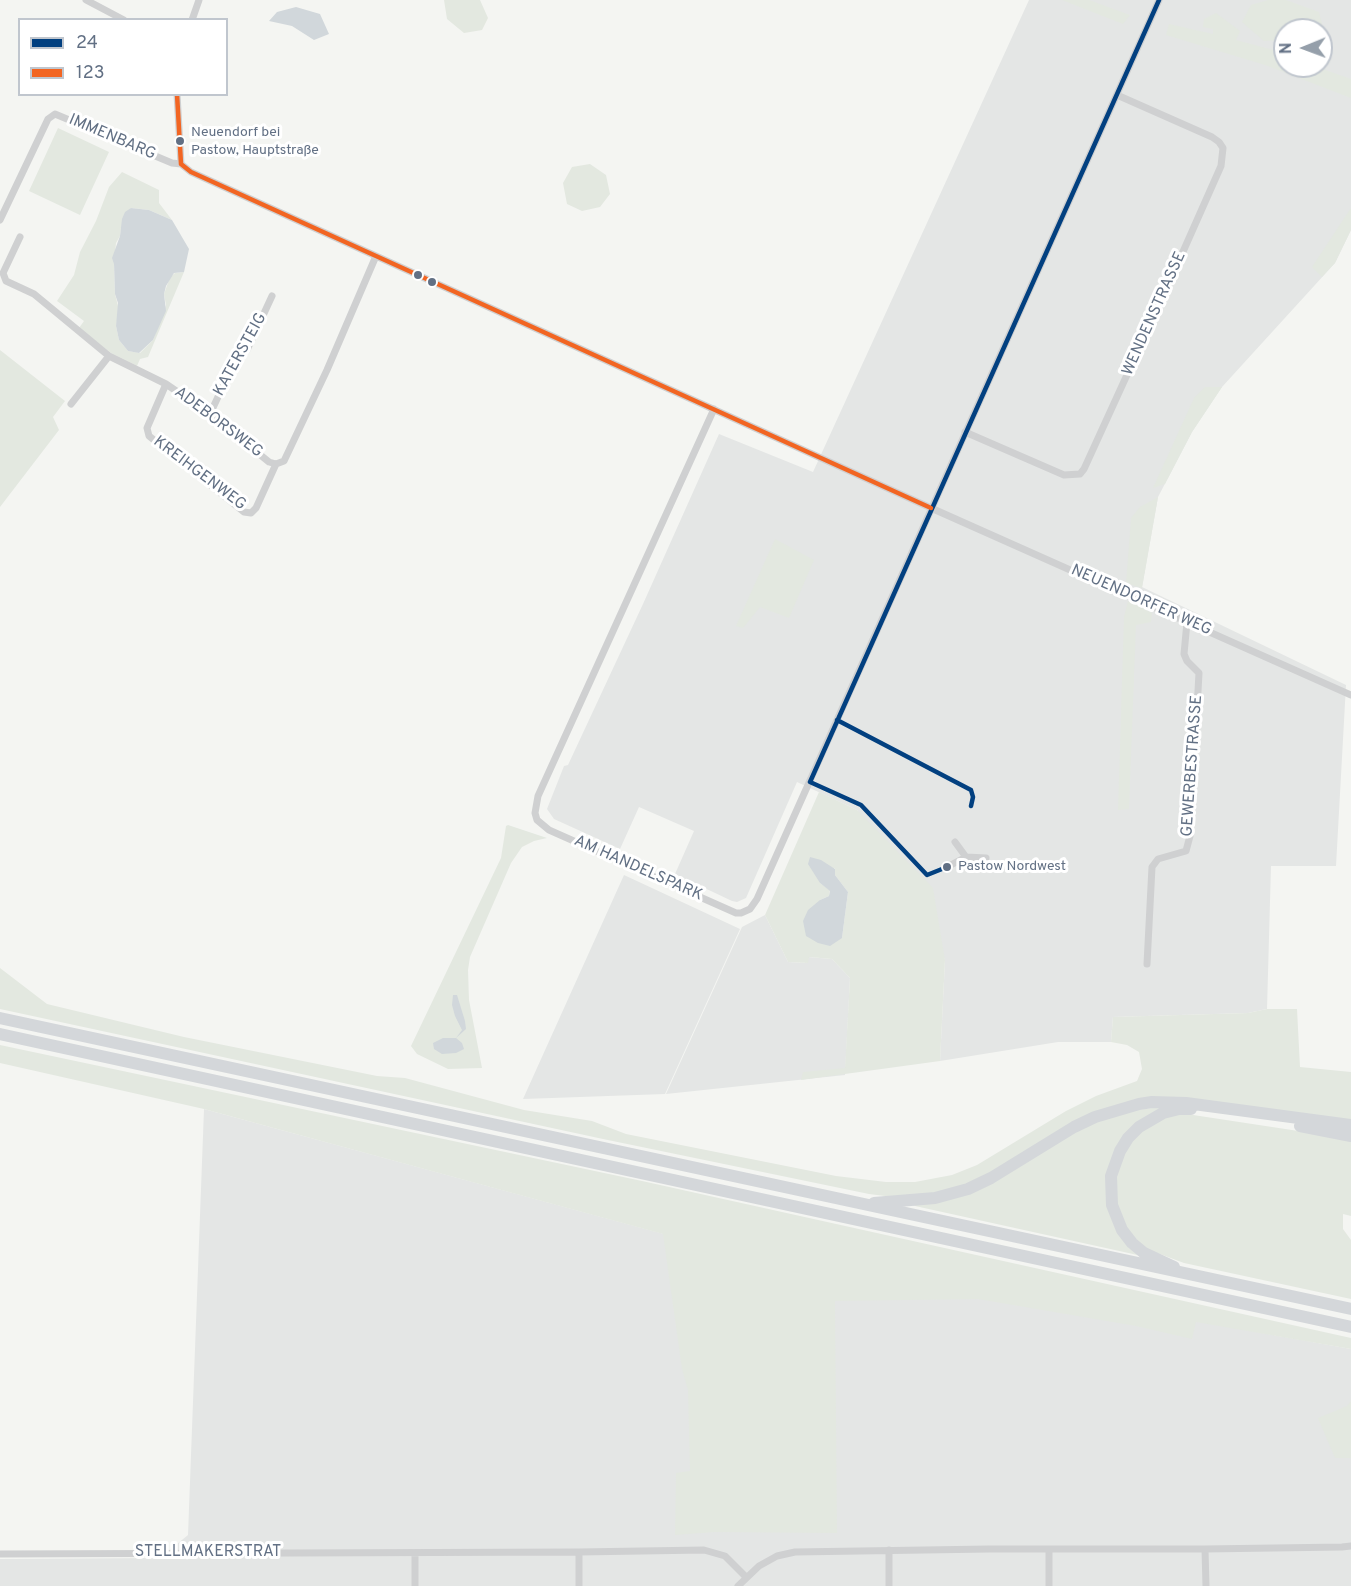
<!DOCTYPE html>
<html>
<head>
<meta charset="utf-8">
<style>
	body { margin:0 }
	#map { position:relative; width:1351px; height:1586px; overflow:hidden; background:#f4f5f2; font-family:Overpass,sans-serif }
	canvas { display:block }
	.legend { position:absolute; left:18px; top:18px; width:210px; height:78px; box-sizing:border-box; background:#fff; border:2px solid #c0c6ce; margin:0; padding:8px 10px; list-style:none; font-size:18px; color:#627084 }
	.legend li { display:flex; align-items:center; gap:12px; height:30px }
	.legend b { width:30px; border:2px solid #c0c6ce }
	.north { position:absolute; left:1273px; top:18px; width:60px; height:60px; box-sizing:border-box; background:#fff; border:2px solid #c0c6ce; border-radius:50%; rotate:269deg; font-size:16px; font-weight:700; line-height:24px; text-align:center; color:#627084 }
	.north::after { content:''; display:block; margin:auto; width:21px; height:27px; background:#959faa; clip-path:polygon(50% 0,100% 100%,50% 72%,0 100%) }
</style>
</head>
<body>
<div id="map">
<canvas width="1351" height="1586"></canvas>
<ul class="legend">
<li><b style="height:8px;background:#024080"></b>24</li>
<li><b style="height:8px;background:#f26522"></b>123</li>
</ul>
<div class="north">N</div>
</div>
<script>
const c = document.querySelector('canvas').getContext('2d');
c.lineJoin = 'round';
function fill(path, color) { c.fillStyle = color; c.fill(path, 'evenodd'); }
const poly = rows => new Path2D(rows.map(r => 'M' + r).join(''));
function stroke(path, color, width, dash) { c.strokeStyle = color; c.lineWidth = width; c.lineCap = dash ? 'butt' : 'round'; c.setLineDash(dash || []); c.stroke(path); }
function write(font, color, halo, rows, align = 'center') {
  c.font = font + ' Overpass,sans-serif'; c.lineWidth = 6; c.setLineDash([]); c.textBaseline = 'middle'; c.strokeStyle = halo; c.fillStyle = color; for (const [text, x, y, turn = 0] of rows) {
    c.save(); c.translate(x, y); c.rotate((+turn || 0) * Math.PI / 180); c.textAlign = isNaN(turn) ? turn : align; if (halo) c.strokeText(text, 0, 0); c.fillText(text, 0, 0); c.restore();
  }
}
fill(poly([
	[1029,0,1351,0,1351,230,1335,263,1222,387,1192,432,1158,497,1142,587,1346,685,1336,866,1271,866,1267,1009,1248,1013,1113,1017,1111,1042,1058,1042,940,1061,945,960,857,810,797,782,746,898,737,902,732,901,675,874,694,831,639,807,620,849,554,819,547,809,564,766,568,765,643,604,719,434,813,472],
	[1285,30,1321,30,1321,66,1285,66],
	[624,875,740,929,665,1094,523,1099],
	[765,915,788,962,808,963,808,957,832,959,850,978,845,1075,666,1094,742,927],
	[204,1109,664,1234,710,1224,1196,1321,1351,1349,1351,1586,0,1586,0,1559,160,1558,188,1535]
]), '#e4e6e5');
fill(poly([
	[444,0,480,0,488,18,482,30,464,33,447,19],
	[1062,0,1089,0,1130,15,1123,24],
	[1268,0,1286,0,1319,12,1324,32,1321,34,1321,30,1285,30,1285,40,1264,41,1242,22,1251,5],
	[1216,13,1240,31,1236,40,1281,52,1285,48,1285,66,1314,66,1351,79,1351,98,1265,65,1166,35,1169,24,1213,34,1213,29,1203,27,1204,19],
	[58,128,109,152,80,215,29,191],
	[590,164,606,175,610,194,600,207,582,211,567,204,563,183,572,167],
	[122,172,159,190,159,203,172,220,149,210,131,208,121,228,120,236,116,243,114,264,115,294,119,310,116,326,119,340,128,351,140,353,153,340,166,305,164,294,170,277,175,273,184,272,148,357,140,359,137,366,111,353,79,328,84,321,57,301,74,275,80,252,96,221,109,187],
	[1351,208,1351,230,1335,263,1322,277,1312,267],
	[0,350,65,401,53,417,59,430,0,507],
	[1205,387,1222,387,1192,432,1165,484,1153,488,1194,398],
	[1158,497,1142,588,1126,583,1131,518,1140,507],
	[775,539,814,560,789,618,760,607,743,628,736,626],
	[1128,601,1152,613,1151,622,1136,625,1129,809,1118,810,1124,617],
	[819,792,857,810,933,888,945,960,940,1061,801,1080,803,1072,845,1068,850,978,832,959,809,957,808,963,788,962,765,915],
	[835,868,835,875,848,892,842,938,820,900,829,896,830,890,820,883],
	[508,825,547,838,534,841,522,847,511,863,470,957,468,970,469,1000,482,1068,448,1069,417,1054,411,1046,501,858,506,826],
	[0,968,47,1004,184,1037,377,1076,405,1078,524,1110,592,1121,626,1134,836,1176,886,1182,915,1182,952,1175,977,1165,1066,1111,1096,1096,1137,1081,1142,1069,1139,1052,1127,1045,1111,1042,1113,1017,1248,1013,1267,1009,1297,1009,1300,1067,1351,1072,1351,1124,1141,1100,982,1178,940,1194,893,1197,869,1194,603,1139,0,1009],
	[0,1045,642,1181,1351,1338,1351,1349,1196,1322,1192,1339,1136,1326,978,1299,835,1301,837,1533,714,1532,675,1535,676,1473,690,1471,688,1390,682,1369,663,1234,204,1109,0,1063],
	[1172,1105,1135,1125,1106,1190,1142,1256,906,1204,931,1203,1080,1128,1117,1113],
	[1180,1113,1351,1139,1351,1216,1343,1214,1343,1229,1351,1240,1351,1299,1184,1263,1144,1248,1128,1231,1119,1216,1114,1182,1122,1154,1138,1133,1161,1118],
	[1351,1401,1351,1458,1335,1458,1318,1418,1347,1406]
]), '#e3e8e0');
fill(poly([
	[296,7,320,14,329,34,314,40,292,26,269,21,277,12],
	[131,208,149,210,172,220,189,249,184,272,174,273,166,286,164,294,166,311,153,340,139,353,128,351,119,340,116,326,118,303,115,294,114,264,112,258,120,236,122,219,125,212],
	[810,857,821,860,835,869,835,875,848,892,842,938,830,946,818,943,806,936,803,921,808,910,820,900,829,896,830,891,820,883,808,864],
	[453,995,457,995,465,1021,466,1029,456,1038,462,1043,464,1049,456,1053,442,1054,434,1049,433,1043,443,1038,456,1038,462,1030,455,1016,452,1005]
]), '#d1d7db');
stroke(poly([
	[86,0,124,20],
	[192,20,199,0],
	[177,94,181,164,191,172,931,508,1351,695],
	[0,220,48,119,55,114,172,163,181,164],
	[20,237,3,273,6,281,34,294,109,356,166,384,210,414,269,462,276,464,284,461,327,370,376,256],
	[166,384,147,428,149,436,244,512,251,513,256,508,276,464],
	[71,404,109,356],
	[714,409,538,796,535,813,537,820,549,830,736,913,741,913,750,909,757,899,1159,0],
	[210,414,238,354,247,350,272,296],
	[965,432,1064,475,1080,474,1084,469,1174,272,1221,166,1223,148,1219,142,1212,137,1117,95],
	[955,842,966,857,986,858],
	[947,867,966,857],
	[1147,964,1152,867,1158,859,1186,851,1190,836,1199,673,1187,661,1184,654,1187,622],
	[1049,1549,1049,1586],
	[1205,1549,1206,1586],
	[579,1552,579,1586],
	[415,1553,415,1586],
	[0,1554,579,1552,704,1550,725,1556,746,1577],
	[738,1586,759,1566,777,1556,795,1552,989,1549,1205,1549,1342,1547,1351,1546],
	[889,1586,889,1550]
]), '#cfd0d1', 7);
stroke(poly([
	[0,1018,1351,1309],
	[0,1034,1351,1327],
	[1300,1126,1351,1136],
	[874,1203,935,1198,968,1189,991,1178,1074,1127,1095,1117,1139,1104,1152,1102,1186,1103,1351,1125],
	[1174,1267,1144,1253,1132,1243,1122,1230,1112,1205,1111,1176,1120,1151,1128,1138,1139,1127,1163,1113,1179,1109,1191,1109]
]), '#d4d7da', 12);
stroke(poly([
	[837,720,971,790,973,797,971,806],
	[947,867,927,875,861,805,810,782,1159,0]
]), '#024080', 4.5);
stroke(poly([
	[177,94,181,164,191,172,931,508]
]), '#f26522', 4.5);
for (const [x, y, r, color] of [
	[180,141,5,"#627084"],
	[418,275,5,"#627084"],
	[432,282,5,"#627084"],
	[947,867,5,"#627084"]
]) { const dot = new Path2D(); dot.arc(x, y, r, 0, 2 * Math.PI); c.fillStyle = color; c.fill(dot); stroke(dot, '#fff', 2); }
write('14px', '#627084', '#fff', [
	["Neuendorf bei",191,133],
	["Pastow, Hauptstraße",191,151],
	["Pastow Nordwest",958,867]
], 'left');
write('16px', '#627084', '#fff', [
	["IMMENBARG",112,138,23],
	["WENDENSTRASSE",1155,314,-66],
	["KATERSTEIG",241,355,-61],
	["ADEBORSWEG",218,423,37],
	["KREIHGENWEG",199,474,37],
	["NEUENDORFER WEG",1141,601,24],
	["GEWERBESTRASSE",1193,766,-86],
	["AM HANDELSPARK",638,869,24],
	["STELLMAKERSTRAT",208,1553]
]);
</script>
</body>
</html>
